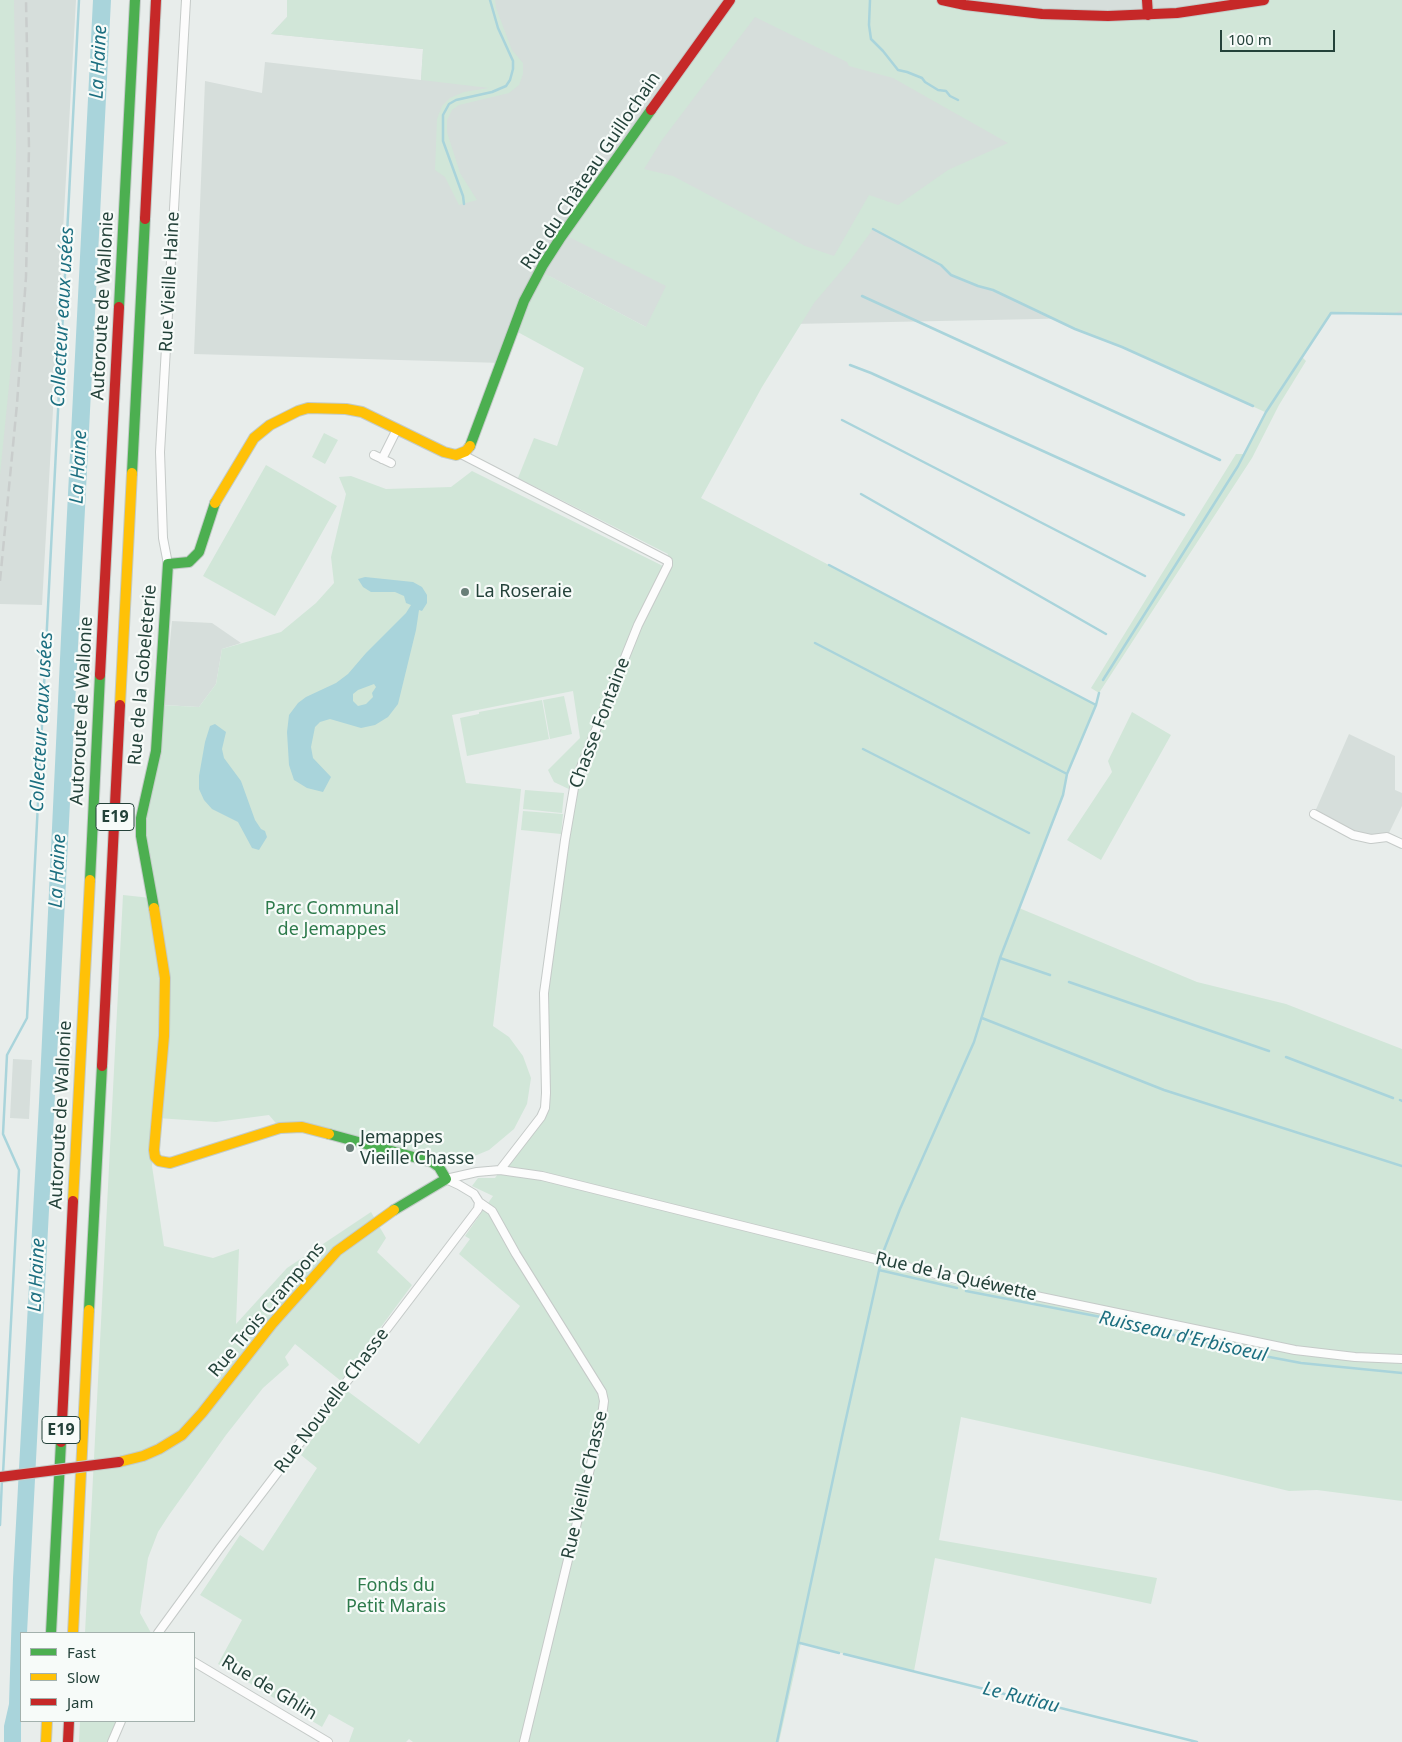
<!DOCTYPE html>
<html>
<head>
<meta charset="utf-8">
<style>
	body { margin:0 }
	#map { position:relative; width:1402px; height:1742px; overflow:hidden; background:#e8edeb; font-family:"Noto Sans",sans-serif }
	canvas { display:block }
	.legend { position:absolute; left:20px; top:1632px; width:175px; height:90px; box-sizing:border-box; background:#f7fbf9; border:1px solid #a3b1ad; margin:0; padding:6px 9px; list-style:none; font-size:15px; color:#24423a }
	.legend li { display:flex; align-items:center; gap:10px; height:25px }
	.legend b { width:25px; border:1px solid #a3b1ad }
	.scale { position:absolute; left:1220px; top:30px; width:115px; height:22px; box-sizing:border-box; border:2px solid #24423a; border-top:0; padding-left:6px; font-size:15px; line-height:18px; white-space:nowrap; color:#24423a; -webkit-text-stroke:4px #f7fbf9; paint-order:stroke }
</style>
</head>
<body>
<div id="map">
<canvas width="1402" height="1742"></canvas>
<ul class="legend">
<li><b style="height:6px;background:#4caf50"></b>Fast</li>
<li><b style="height:6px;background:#ffc107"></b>Slow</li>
<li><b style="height:6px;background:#c62828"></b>Jam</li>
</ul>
<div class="scale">100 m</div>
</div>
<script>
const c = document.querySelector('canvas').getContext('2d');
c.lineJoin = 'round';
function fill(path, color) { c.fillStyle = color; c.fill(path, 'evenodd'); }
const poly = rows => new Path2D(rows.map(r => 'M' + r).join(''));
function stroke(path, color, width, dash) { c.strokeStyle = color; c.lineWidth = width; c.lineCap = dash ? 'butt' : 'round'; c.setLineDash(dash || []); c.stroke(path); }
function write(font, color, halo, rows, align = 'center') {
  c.font = font + ' "Noto Sans",sans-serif'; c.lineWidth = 4.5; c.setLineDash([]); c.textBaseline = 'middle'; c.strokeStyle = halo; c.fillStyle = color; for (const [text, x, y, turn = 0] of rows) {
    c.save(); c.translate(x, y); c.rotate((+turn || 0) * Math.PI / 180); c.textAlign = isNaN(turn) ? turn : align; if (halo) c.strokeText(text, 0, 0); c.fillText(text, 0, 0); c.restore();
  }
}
fill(poly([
	[0,0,76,0,42,605,0,604],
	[287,0,1402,0,1402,314,1331,313,646,327,549,276,514,330,502,363,194,354,205,81,262,93,265,62,421,80,423,49,271,34,287,17],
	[172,621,212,623,241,643,222,649,216,684,199,707,164,705],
	[1349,734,1395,756,1395,790,1402,793,1402,806,1387,837,1353,835,1314,814],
	[13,1059,32,1060,29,1119,10,1118]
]), '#d6dedb');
fill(poly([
	[0,0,14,0,16,148,12,355,0,475],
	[287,0,495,0,496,8,512,50,523,63,523,74,519,85,509,93,459,105,452,110,447,120,447,132,460,173,477,200,459,205,445,177,435,170,437,119,442,106,450,98,464,92,489,88,421,80,423,49,271,34,287,17],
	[736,0,942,0,1108,16,1264,0,1402,0,1402,310,1391,314,1331,313,1302,357,1306,361,1279,405,1252,458,1099,693,1091,688,1236,454,1244,454,1265,412,1122,347,1075,329,993,290,978,286,951,275,941,265,873,229,849,262,814,303,762,387,701,498,1096,705,1067,774,1063,795,1019,908,1197,982,1286,1004,1402,1049,1402,1501,1317,1490,1289,1491,1210,1472,961,1417,939,1540,1157,1578,1151,1604,935,1558,914,1671,801,1643,779,1742,413,1742,409,1739,406,1742,349,1742,354,1728,329,1714,322,1727,218,1664,242,1620,200,1595,240,1535,263,1551,317,1468,301,1455,346,1390,419,1444,520,1306,459,1254,470,1239,465,1236,493,1196,472,1186,478,1178,495,1178,545,1108,544,1018,573,791,554,782,548,770,580,738,573,691,452,715,466,783,521,789,519,809,480,805,519,809,493,1026,509,1037,523,1056,531,1078,527,1104,514,1129,489,1150,460,1162,439,1159,432,1162,302,1127,280,1128,269,1115,216,1122,157,1118,152,1166,164,1246,213,1258,239,1249,236,1324,287,1268,371,1212,386,1238,377,1252,412,1285,341,1381,295,1344,285,1357,289,1365,263,1388,226,1435,169,1515,158,1532,148,1558,140,1613,151,1633,85,1633,123,895,151,898,167,979,142,836,161,705,199,707,216,684,222,649,281,632,316,603,334,583,331,557,346,494,339,477,351,476,386,489,451,487,472,471,663,566,668,554,518,478,534,438,557,446,584,368,514,330,540,271,646,327,666,286,569,237,643,127],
	[755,17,847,62,849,66,893,78,1008,143,948,170,898,205,869,195,834,256,805,246,673,176,644,169,662,140],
	[881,1261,964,1281,962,1286,880,1266],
	[324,433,338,440,325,464,312,457],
	[266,465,337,506,275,616,203,576],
	[564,696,572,734,550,739,543,700],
	[542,700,549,739,467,756,460,718,479,714,479,712],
	[1132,712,1171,735,1101,860,1067,840,1112,772,1108,761],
	[525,790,564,793,562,813,523,809],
	[523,811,563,814,561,834,521,830],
	[80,1721,121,1721,112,1742,79,1742]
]), '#d1e6d8');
fill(poly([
	[93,0,111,0,60,998,27,1633,21,1633,21,1742,4,1742,4,1726,9,1704,13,1578,39,1103,65,553],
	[365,577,413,582,422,587,427,595,427,603,422,611,419,610,416,630,398,704,388,717,375,725,361,728,330,719,320,722,315,727,311,747,313,758,331,777,323,792,307,788,294,780,289,765,287,732,289,715,298,703,306,697,336,683,348,674,366,653,406,613,411,605,406,603,404,596,395,592,371,592,363,587,358,579],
	[374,684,376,687,372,693,373,697,366,704,358,706,353,701,353,694,358,690],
	[215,724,226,732,222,749,224,758,241,781,255,820,261,829,265,831,267,837,259,850,252,848,238,822,212,809,204,800,199,789,199,776,205,742,210,726]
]), '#a9d4db');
stroke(poly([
	[870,0,869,25,871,39,883,51,898,70,907,72,922,78,925,82,938,90,946,91,950,96,958,100],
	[464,204,463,196,443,141,443,115,449,104,456,100,492,92,506,86,510,80,513,69,513,61,498,28,490,0],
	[873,229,941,265,951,275,978,286,993,290,1075,329,1122,347,1253,406],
	[862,296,1220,460],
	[850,365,871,373,1184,515],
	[842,420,1145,576],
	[861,494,1106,634],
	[829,565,1096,705],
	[815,643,1067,774],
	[1103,680,1238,466,1266,412,1331,313,1402,314],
	[863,749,1029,833],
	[1000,958,1050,975],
	[1069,982,1269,1051],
	[982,1018,1164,1090,1402,1166],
	[1286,1057,1393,1098],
	[1400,1100,1402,1101],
	[884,1250,900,1209,974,1042,1000,958,1063,795,1067,774,1096,705,1099,693],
	[879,1270,957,1288],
	[966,1291,1101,1317,1243,1352,1301,1363,1402,1373],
	[3,1474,19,1170,3,1134,7,1055,27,1018,79,0],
	[0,1525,2,1479],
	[800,1643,839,1653],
	[844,1654,1197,1742],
	[777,1742,843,1432,880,1266]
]), '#a9d4db', 2.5);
const street = poly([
	[461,454,668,561,668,565,638,625,575,782,565,840,544,993,546,1093,545,1108,541,1117,500,1170],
	[374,455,391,463],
	[382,459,397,429],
	[168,564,163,538,160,452,186,0],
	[1314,814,1353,835,1371,839,1387,837,1402,844],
	[446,1179,477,1172,500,1170,542,1176,964,1281,1295,1350,1355,1357,1402,1359],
	[479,1202,492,1211,516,1254,602,1392,604,1401,601,1423,524,1742],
	[158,1633,220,1548,478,1209,479,1202,474,1194,459,1185,446,1179],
	[194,1662,328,1742],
	[112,1742,121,1721]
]);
const fast = poly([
	[119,307,135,0],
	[470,446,524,301,543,265,561,237,651,110],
	[132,473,145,219],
	[90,880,100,675],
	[154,908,141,836,141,818,156,751,168,564,189,562,199,552,215,503],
	[329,1134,432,1162,439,1167,446,1179,394,1210],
	[89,1310,102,1066],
	[51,1633,61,1442]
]);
const slow = poly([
	[215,503,254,438,270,425,298,411,308,408,346,409,362,412,444,452,456,455,466,451,470,446],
	[120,705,132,473],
	[154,908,165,978,164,1036,154,1150,155,1157,159,1161,170,1163,280,1128,302,1127,329,1134],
	[73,1201,90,880],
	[119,1462,143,1456,159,1449,182,1435,202,1413,272,1324,337,1251,394,1210],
	[73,1633,89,1310],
	[46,1742,47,1721]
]);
const jam = poly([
	[942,0,965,5,1042,14,1108,16,1177,13,1264,0],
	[1147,0,1148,15],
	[651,110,730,0],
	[145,219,156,0],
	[100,675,119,307],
	[102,1066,120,705],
	[61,1442,73,1201],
	[68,1742,69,1721]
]);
stroke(street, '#c5cac8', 10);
stroke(fast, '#c3cbc8', 12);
stroke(slow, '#c3cbc8', 12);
stroke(jam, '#c3cbc8', 12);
stroke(street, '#fcfcfc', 8);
stroke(fast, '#4caf50', 10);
stroke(slow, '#ffc107', 10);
stroke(jam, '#c62828', 10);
stroke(poly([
	[0,581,17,404,26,277,29,148,26,0]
]), '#c9cdcc', 2.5, [10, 5]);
const jamBridge = poly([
	[0,1477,119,1462]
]);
stroke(jamBridge, '#c3cbc8', 12, []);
stroke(jamBridge, '#c62828', 10);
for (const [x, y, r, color] of [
	[465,592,5,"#697e78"],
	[350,1148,5,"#697e78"]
]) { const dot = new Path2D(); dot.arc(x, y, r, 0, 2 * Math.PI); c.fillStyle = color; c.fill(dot); stroke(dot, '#f7fbf9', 2); }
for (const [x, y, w] of [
	[115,817,38],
	[61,1430,38]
]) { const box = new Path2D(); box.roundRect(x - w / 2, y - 13.5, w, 27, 4); c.fillStyle = '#f7fbf9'; c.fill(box); stroke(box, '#24423a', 1); }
write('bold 16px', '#24423a', null, [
	["E19",115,817],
	["E19",61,1430]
]);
write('18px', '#24423a', '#f7fbf9', [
	["Rue du Château Guillochain",591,171,-56],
	["Rue Vieille Haine",170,282,-87],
	["Autoroute de Wallonie",103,306,-87],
	["Rue de la Gobeleterie",143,675,-85],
	["Autoroute de Wallonie",82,711,-87],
	["Chasse Fontaine",600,723,-69],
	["Autoroute de Wallonie",61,1115,-87],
	["Rue de la Quéwette",956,1277,13],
	["Rue Trois Crampons",267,1310,-50],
	["Rue Nouvelle Chasse",332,1401,-53],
	["Rue Vieille Chasse",585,1485,-77],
	["Rue de Ghlin",269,1688,31]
]);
write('18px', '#24423a', '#f7fbf9', [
	["La Roseraie",475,592],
	["Jemappes",360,1138],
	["Vieille Chasse",360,1159]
], 'left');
write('18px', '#2d7a4b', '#f7fbf9', [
	["Parc Communal",332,909],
	["de Jemappes",332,930],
	["Fonds du",396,1586],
	["Petit Marais",396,1607]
]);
write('italic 19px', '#1c6f80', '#f7fbf9', [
	["La Haine",99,62,-87],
	["Collecteur eaux usées",63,317,-87],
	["La Haine",79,467,-87],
	["Collecteur eaux usées",42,722,-87],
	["La Haine",58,871,-87],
	["La Haine",37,1275,-87],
	["Ruisseau d'Erbisoeul",1183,1337,13],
	["Le Rutiau",1021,1698,14]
]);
</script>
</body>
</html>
